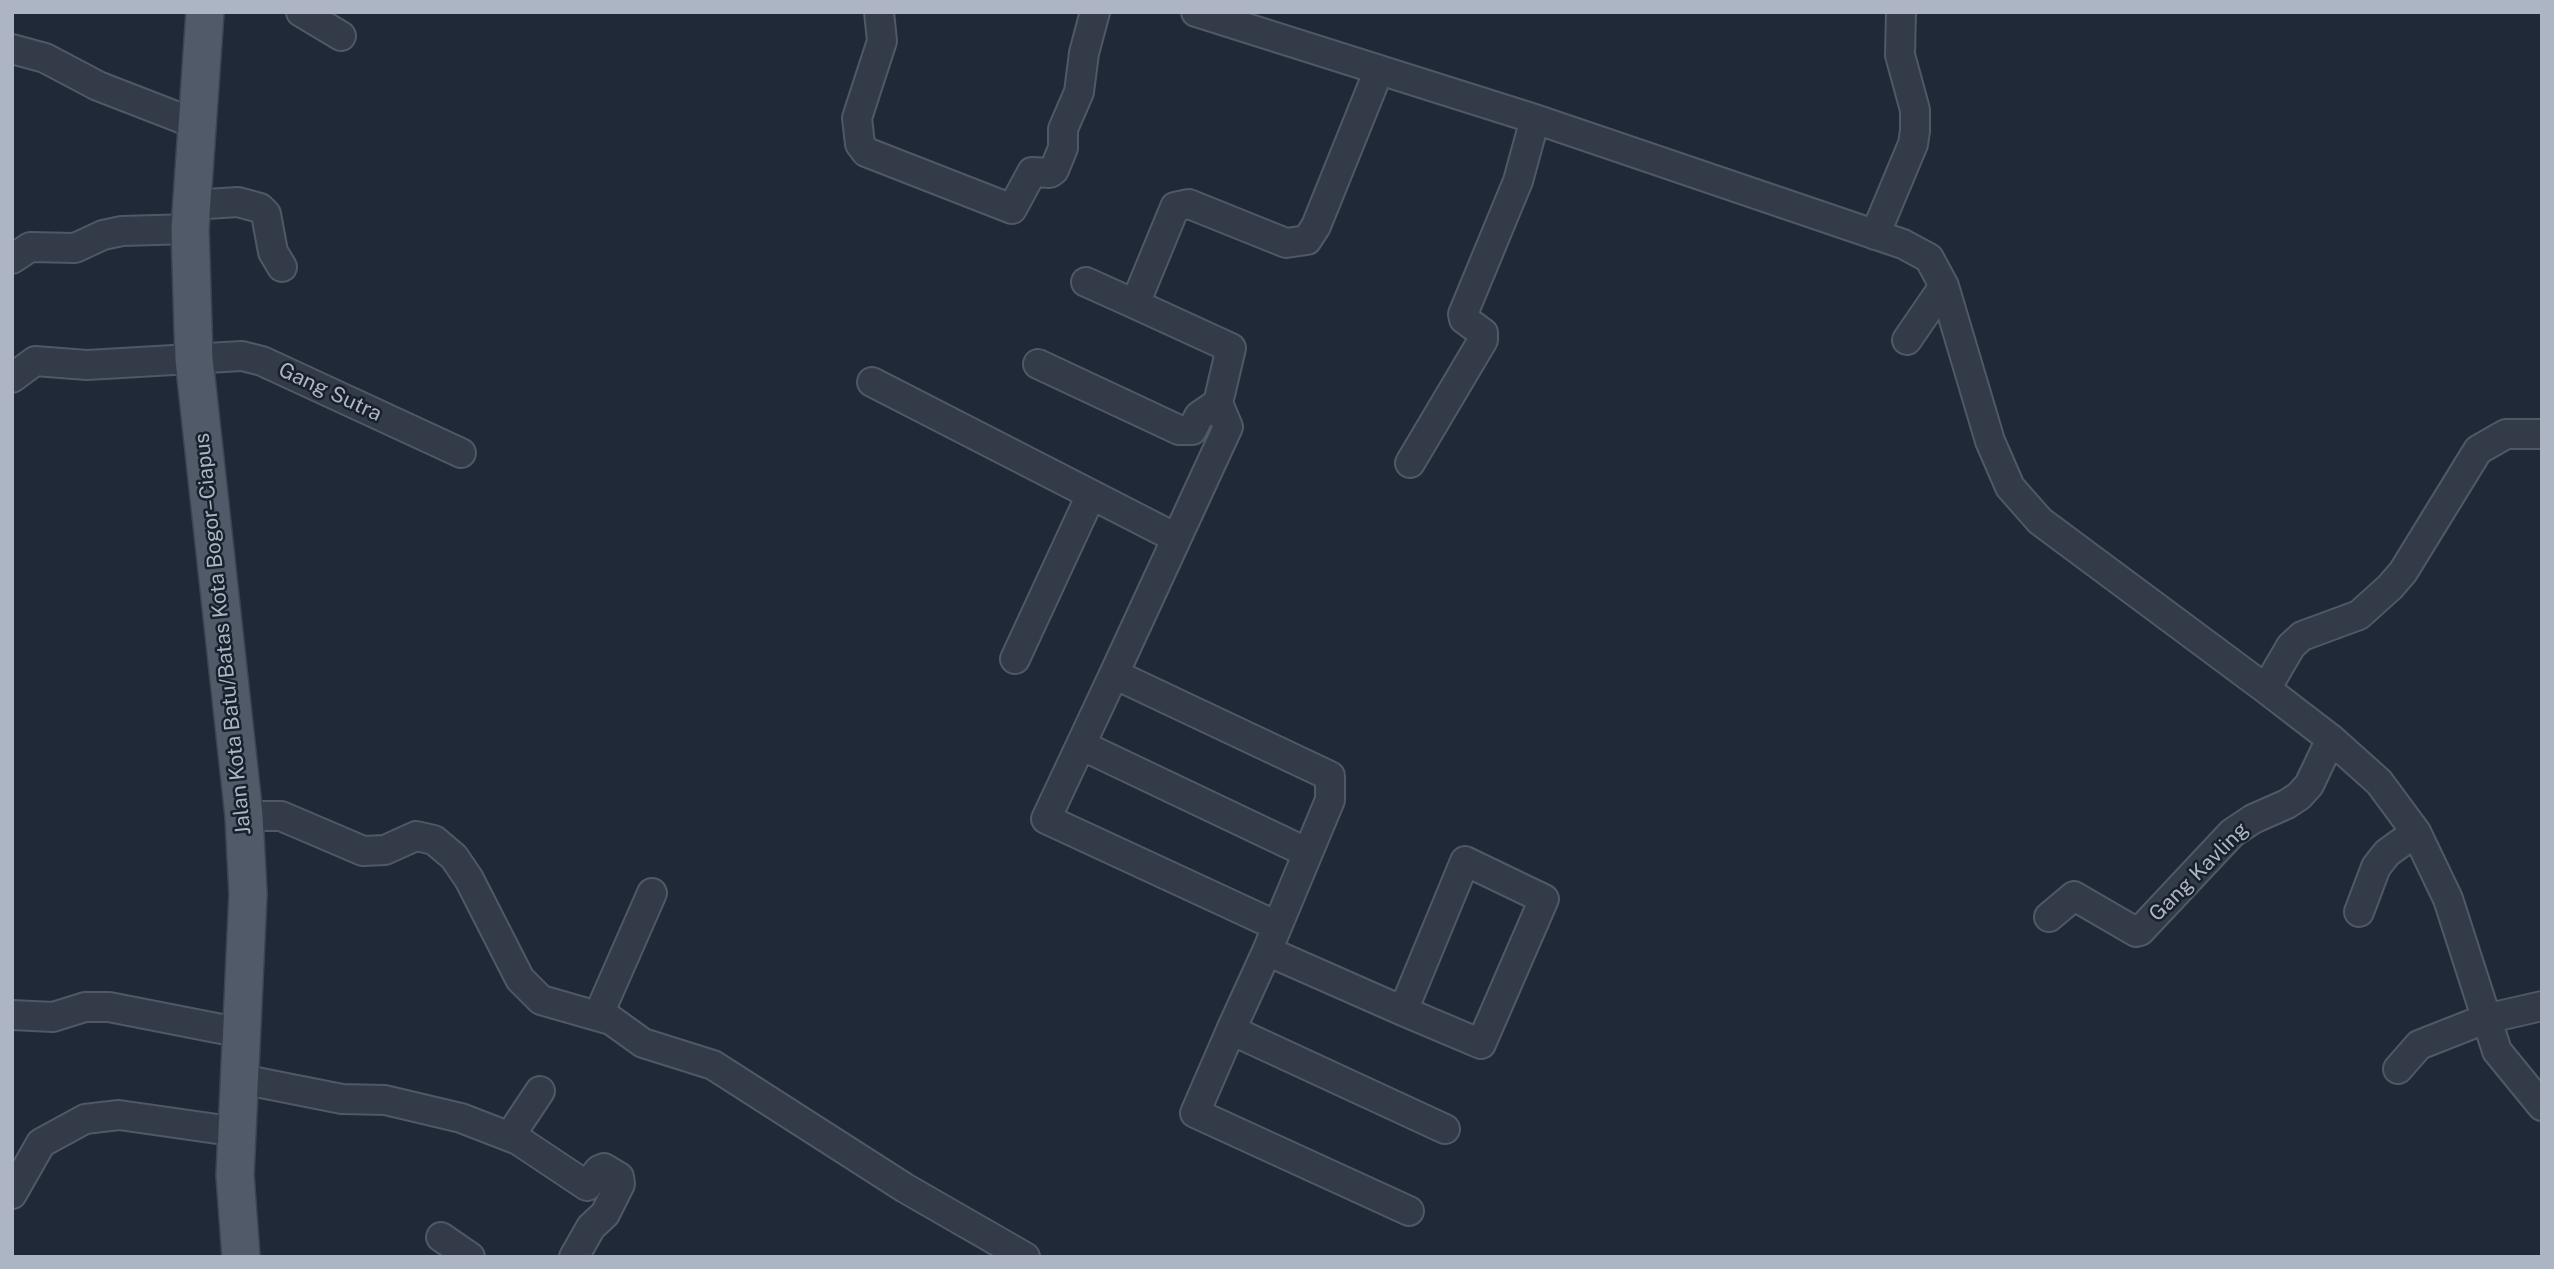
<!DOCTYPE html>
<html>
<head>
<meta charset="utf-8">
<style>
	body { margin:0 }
	#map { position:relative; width:2554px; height:1269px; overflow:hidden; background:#1f2937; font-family:"Public Sans",sans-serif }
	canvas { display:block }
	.frame { position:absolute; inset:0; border:14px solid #adb5c5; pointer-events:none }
</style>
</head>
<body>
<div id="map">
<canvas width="2554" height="1269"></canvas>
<div class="frame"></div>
</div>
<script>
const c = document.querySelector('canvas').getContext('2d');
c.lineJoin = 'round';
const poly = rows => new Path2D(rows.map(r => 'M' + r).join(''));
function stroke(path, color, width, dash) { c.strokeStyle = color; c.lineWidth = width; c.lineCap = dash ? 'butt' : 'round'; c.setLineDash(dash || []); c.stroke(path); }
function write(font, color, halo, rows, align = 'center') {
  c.font = font + ' "Public Sans",sans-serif'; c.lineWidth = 5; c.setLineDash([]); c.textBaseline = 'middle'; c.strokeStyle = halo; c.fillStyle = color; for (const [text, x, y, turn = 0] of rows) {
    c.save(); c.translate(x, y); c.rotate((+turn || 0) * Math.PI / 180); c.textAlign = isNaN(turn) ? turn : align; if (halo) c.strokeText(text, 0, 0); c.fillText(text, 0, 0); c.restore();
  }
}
const minor = poly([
	[301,12,341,36],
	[879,12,882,41,857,118,860,144,866,152,1012,209,1032,172,1050,173,1054,170,1063,148,1063,129,1079,92,1084,53,1095,12],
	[1196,12,1535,119,1903,244,1929,258,1944,286,1990,441,2010,487,2040,521,2266,689,2331,739,2379,782,2416,832,2448,899,2497,1051,2542,1106],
	[12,49,45,58,98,86,196,124],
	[1379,70,1316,226,1307,240,1286,243,1189,204,1175,207,1135,304,1231,348,1218,403,1228,427,1114,674,1330,776,1330,800,1267,951,1403,1011,1481,1044,1544,899,1465,861,1403,1011],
	[191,205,238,202,260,208,266,214,273,252,282,267],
	[1875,235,1913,144,1915,131,1915,110,1900,55,1901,12],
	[12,259,30,247,75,248,103,235,122,231,190,229],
	[1086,282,1135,304],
	[1907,340,1944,286],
	[1038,364,1179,430,1192,430,1199,416,1218,403],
	[12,378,35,361,87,365,242,356,262,361,461,453],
	[872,382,1176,538],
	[1410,463,1483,340,1483,333,1464,319,1463,314,1518,181,1535,119],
	[1015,659,1091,495],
	[1114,674,1046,819,1277,926],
	[2266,689,2291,646,2302,636,2359,615,2390,587,2403,572,2478,450,2506,434,2542,434],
	[1081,745,1308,853],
	[244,816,281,816,363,851,385,850,416,836,434,840,454,857,469,879,520,979,541,1000,611,1020,643,1043,713,1065,905,1188,1025,1257],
	[2359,912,2376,867,2387,853,2416,832],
	[2049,917,2074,896,2136,932,2140,931,2232,833,2253,819,2287,804,2299,796,2309,785,2331,739],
	[1267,951,1231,1030,1445,1129],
	[12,1015,53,1017,85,1007,109,1007,242,1033],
	[598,1016,652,893],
	[1231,1030,1195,1113,1409,1211],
	[2398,1069,2419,1045,2485,1019,2542,1006],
	[241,1079,342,1099,385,1100,461,1118,518,1140,587,1186,599,1170,604,1168,619,1177,620,1184,605,1214,591,1227,574,1257],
	[510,1136,540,1091],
	[12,1194,41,1143,85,1119,119,1115,238,1132],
	[441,1237,470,1257]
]);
const major = poly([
	[205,12,190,229,194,359,244,816,248,894,235,1175,241,1257]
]);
stroke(minor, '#505866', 32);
stroke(major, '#3c4451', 40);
stroke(minor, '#333b48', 28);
stroke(major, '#505a68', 37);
write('21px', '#adb5c5', '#18202c', [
	["Gang Sutra",330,392,25],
	["Jalan Kota Batu/Batas Kota Bogor–Ciapus",223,634,-96],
	["Gang Kavling",2199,872,-45]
]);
</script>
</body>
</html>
